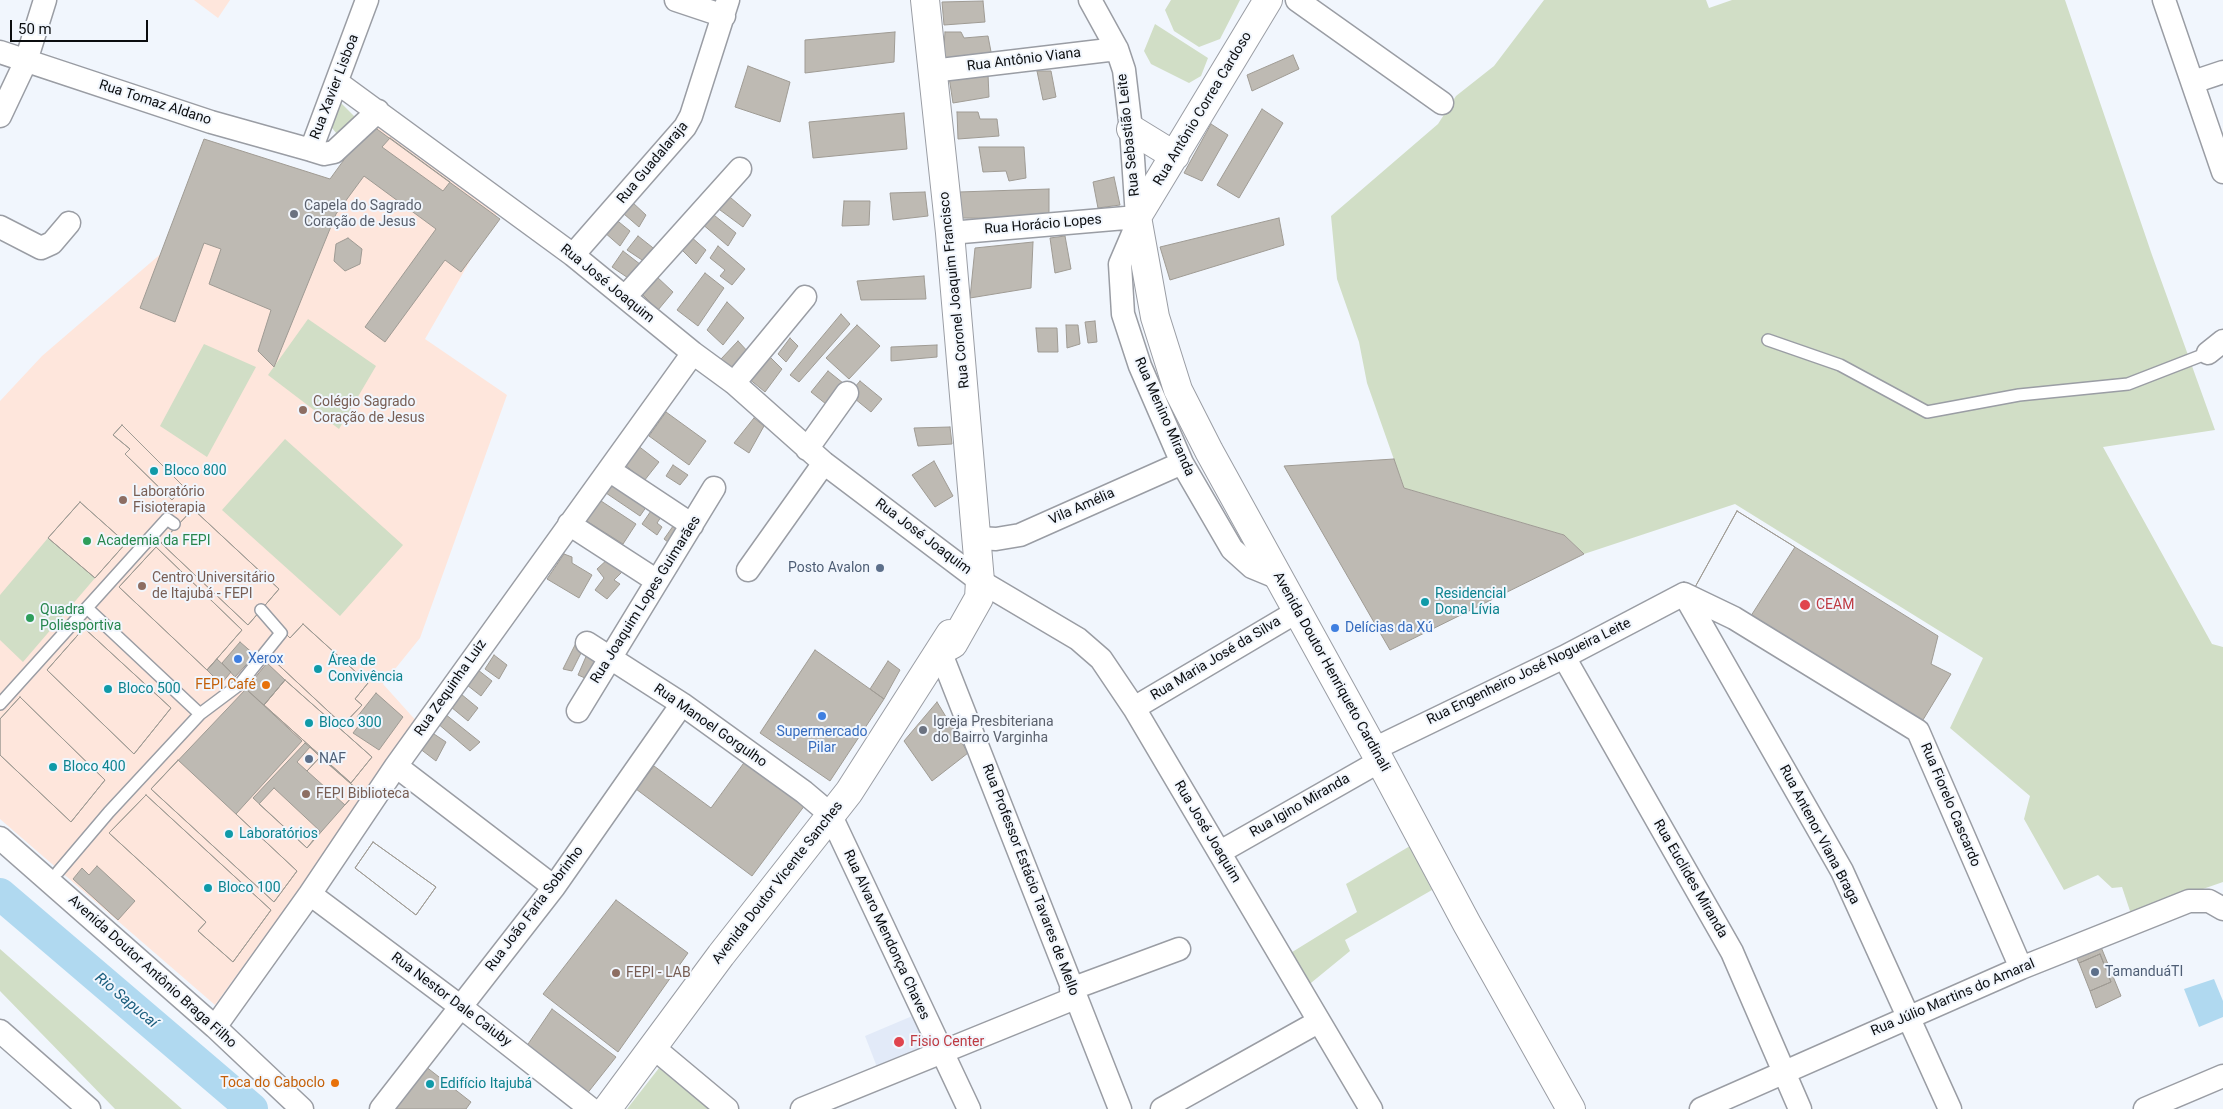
<!DOCTYPE html>
<html>
<head>
<meta charset="utf-8">
<style>
	body { margin:0 }
	#map { position:relative; width:2223px; height:1109px; overflow:hidden; background:#f1f6fd; font-family:Roboto,sans-serif }
	canvas { display:block }
	.scale { position:absolute; left:10px; top:20px; width:138px; height:22px; box-sizing:border-box; border:2px solid #0b0d0f; border-top:0; padding-left:6px; font-size:15px; line-height:18px; white-space:nowrap; color:#0b0d0f; -webkit-text-stroke:4px #f1f6fd; paint-order:stroke }
</style>
</head>
<body>
<div id="map">
<canvas width="2223" height="1109"></canvas>
<div class="scale">50 m</div>
</div>
<script>
const c = document.querySelector('canvas').getContext('2d');
c.lineJoin = 'round';
function fill(path, color) { c.fillStyle = color; c.fill(path, 'evenodd'); }
const poly = rows => new Path2D(rows.map(r => 'M' + r).join(''));
function stroke(path, color, width, dash) { c.strokeStyle = color; c.lineWidth = width; c.lineCap = dash ? 'butt' : 'round'; c.setLineDash(dash || []); c.stroke(path); }
function write(font, color, halo, rows, align = 'center') {
  c.font = font + ' Roboto,sans-serif'; c.lineWidth = 4; c.setLineDash([]); c.textBaseline = 'middle'; c.strokeStyle = halo; c.fillStyle = color; for (const [text, x, y, turn = 0] of rows) {
    c.save(); c.translate(x, y); c.rotate((+turn || 0) * Math.PI / 180); c.textAlign = isNaN(turn) ? turn : align; if (halo) c.strokeText(text, 0, 0); c.fillText(text, 0, 0); c.restore();
  }
}
fill(poly([
	[917,1014,934,1049,877,1067,865,1036]
]), '#e2eaf8');
fill(poly([
	[194,0,230,0,218,18],
	[380,124,497,214,425,339,507,395,420,638,383,684,419,724,215,1005,0,819,0,401,42,356,171,245,204,139,330,179]
]), '#fee6dc');
fill(poly([
	[1171,0,1240,0,1220,39,1199,47,1174,31,1165,10],
	[1544,0,1706,0,1709,8,1732,0,2065,0,2152,255,2215,430,2103,447,2212,644,2223,647,2223,882,2131,914,2122,887,2112,888,2098,875,2064,890,2024,819,2030,796,1950,728,1983,658,1735,504,1584,554,1564,535,1404,488,1367,383,1359,342,1337,279,1331,216,1438,124,1456,96,1494,66],
	[1155,24,1208,58,1201,76,1189,83,1151,64,1144,51],
	[340,102,357,119,340,138,329,124],
	[308,319,376,366,339,429,268,375],
	[204,344,256,367,207,457,160,426],
	[285,439,403,545,340,616,222,510],
	[48,538,95,578,23,662,0,640,0,595],
	[1410,846,1432,890,1345,940,1350,951,1306,987,1289,954,1357,912,1346,884],
	[0,949,182,1109,115,1109,0,991],
	[659,1068,709,1109,627,1109]
]), '#d1dec6');
fill(poly([
	[2214,979,2223,1001,2223,1017,2199,1027,2184,989]
]), '#b0d9f0');
stroke(poly([
	[0,894,252,1109]
]), '#b0d9f0', 32);
const building = poly([
	[983,1,985,22,944,25,942,2,983,1],
	[895,32,894,62,805,73,805,40,895,32],
	[945,32,961,32,964,38,988,36,992,57,943,62,945,32],
	[1293,55,1299,69,1252,91,1247,75,1293,55],
	[748,66,790,82,780,122,735,107,748,66],
	[1037,71,1051,71,1056,97,1043,100,1037,71],
	[988,74,989,97,953,103,949,77,988,74],
	[1262,109,1283,123,1239,198,1217,185,1262,109],
	[957,112,978,112,980,119,997,119,999,136,958,139,957,112],
	[904,113,907,149,813,158,809,122,904,113],
	[370,124,500,219,461,272,445,260,385,342,365,327,436,229,364,176,336,214,274,367,258,351,271,310,209,284,221,249,204,243,175,322,140,308,204,139,330,179,370,124],
	[1211,124,1228,135,1202,181,1184,173,1211,124],
	[390,138,450,182,443,191,382,147,390,138],
	[979,147,1024,147,1026,178,1009,181,1006,171,983,172,979,147],
	[1114,177,1120,205,1098,208,1093,182,1114,177],
	[1049,189,1049,219,959,218,959,192,1049,189],
	[724,192,751,215,743,227,712,204,724,192],
	[925,192,928,216,893,220,890,193,925,192],
	[844,201,870,201,869,225,842,226,844,201],
	[632,202,646,215,639,227,624,214,632,202],
	[709,211,736,233,728,246,701,223,709,211],
	[614,218,630,231,620,246,604,232,614,218],
	[1279,218,1284,245,1170,280,1160,247,1279,218],
	[638,236,657,251,648,264,627,250,638,236],
	[690,236,706,250,696,264,679,247,690,236],
	[1065,236,1071,269,1055,273,1050,238,1065,236],
	[348,238,362,249,360,264,345,271,334,261,336,244,348,238],
	[1033,242,1031,288,970,298,975,248,1033,242],
	[718,246,745,269,732,285,720,276,725,270,710,258,718,246],
	[623,251,645,268,634,282,612,267,623,251],
	[705,273,724,288,698,326,677,310,705,273],
	[656,276,673,292,658,310,642,294,656,276],
	[924,276,926,299,861,300,857,281,924,276],
	[727,302,744,318,723,345,707,330,727,302],
	[841,314,850,324,799,382,790,375,841,314],
	[1095,321,1097,342,1088,343,1085,322,1095,321],
	[857,325,880,346,849,379,826,358,857,325],
	[1066,325,1078,325,1080,344,1067,348,1066,325],
	[1036,328,1057,328,1058,352,1038,352,1036,328],
	[790,338,798,346,786,362,778,354,790,338],
	[738,341,750,354,735,373,721,359,738,341],
	[937,345,937,357,891,361,891,347,937,345],
	[767,354,782,369,765,392,748,378,767,354],
	[828,371,843,383,826,404,811,392,828,371],
	[860,381,882,399,871,412,849,394,860,381],
	[666,412,706,441,689,465,649,436,666,412],
	[754,418,764,426,749,453,734,443,754,418],
	[122,425,184,487,172,500,125,454,130,449,113,435,122,425],
	[122,425,184,487,172,500,125,454,130,449,113,435,122,425],
	[950,427,952,444,918,446,914,428,950,427],
	[637,445,659,462,644,481,623,463,637,445],
	[1394,459,1404,488,1564,535,1584,554,1390,650,1284,466,1394,459],
	[934,461,953,496,935,507,912,475,934,461],
	[673,465,688,475,680,485,666,476,673,465],
	[617,477,651,500,640,516,606,493,617,477],
	[598,499,636,524,623,544,585,520,598,499],
	[80,502,126,543,95,578,48,538,80,502],
	[80,502,126,543,95,578,48,538,80,502],
	[655,505,665,511,657,523,662,527,657,535,642,524,655,505],
	[193,509,279,589,248,625,161,543,193,509],
	[193,509,279,589,248,625,161,543,193,509],
	[1737,511,1938,636,1931,664,1951,674,1918,728,1694,589,1737,511],
	[1737,511,1795,547,1747,622,1694,589,1737,511],
	[678,519,673,546,664,539,678,519],
	[156,547,242,630,207,670,119,587,156,547],
	[156,547,242,630,207,670,119,587,156,547],
	[564,554,572,557,572,563,592,575,579,598,547,579,564,554],
	[609,558,623,571,614,580,620,584,607,599,595,590,604,578,597,569,609,558],
	[303,624,368,683,355,699,362,705,343,725,268,655,287,635,290,638,303,624],
	[303,624,368,683,355,699,362,705,343,725,268,655,287,635,290,638,303,624],
	[84,628,171,708,134,754,47,670,84,628],
	[84,628,171,708,134,754,47,670,84,628],
	[240,642,255,655,235,677,222,663,240,642],
	[576,643,583,649,572,671,563,669,576,643],
	[815,650,884,699,830,781,760,733,815,650],
	[588,652,600,660,592,681,578,675,588,652],
	[494,655,507,665,499,679,485,669,494,655],
	[217,659,231,672,221,684,207,670,217,659],
	[888,661,900,670,884,699,870,689,888,661],
	[267,663,285,680,264,705,246,689,267,663],
	[478,670,492,681,481,696,467,685,478,670],
	[285,680,372,757,351,783,264,705,285,680],
	[285,680,372,757,351,783,264,705,285,680],
	[246,689,302,741,236,814,297,871,274,902,151,789,246,689],
	[376,693,403,717,379,750,353,733,363,720,357,717,376,693],
	[461,694,478,708,468,721,451,707,461,694],
	[20,697,105,780,71,822,0,755,0,719,20,697],
	[20,697,105,780,71,822,0,755,0,719,20,697],
	[937,702,968,753,932,781,904,741,937,702],
	[445,714,480,742,470,751,437,723,445,714],
	[431,732,446,742,436,761,419,748,431,732],
	[305,743,358,790,307,848,253,798,305,743],
	[310,747,320,757,307,771,297,762,310,747],
	[320,757,358,790,345,805,307,771,320,757],
	[178,760,297,871,274,902,151,789,178,760],
	[746,760,805,805,752,876,636,789,654,766,711,808,746,760],
	[274,788,320,831,307,848,259,804,274,788],
	[146,795,271,910,233,962,198,931,206,922,109,833,146,795],
	[146,795,271,910,233,962,198,931,206,922,109,833,146,795],
	[373,842,436,887,416,915,355,868,373,842],
	[373,842,436,887,416,915,355,868,373,842],
	[97,866,135,901,118,920,73,879,82,868,89,875,97,866],
	[616,900,688,953,618,1052,543,994,616,900],
	[2101,947,2121,996,2096,1008,2090,991,2111,982,2100,954,2079,963,2076,957,2101,947],
	[2100,954,2111,982,2090,991,2079,963,2100,954],
	[552,1009,616,1057,586,1095,526,1047,552,1009],
	[425,1066,471,1102,466,1109,391,1109,425,1066]
]);
fill(building, '#bebab3');
stroke(building, '#9f9b94', 1);
const service = poly([
	[1768,340,1840,365,1927,412,2019,395,2128,384,2208,353],
	[87,608,200,714],
	[0,704,167,519,174,524],
	[58,872,109,812,200,714,240,684,281,633,261,610]
]);
const minor = poly([
	[367,0,311,150,324,154,334,152,378,111],
	[676,0,724,16],
	[1297,0,1442,103],
	[2164,0,2223,172],
	[0,52,211,122,311,150],
	[932,71,1117,49],
	[2193,82,2223,72],
	[338,83,573,255,693,353,734,383,824,463,980,581,1078,639,1101,659,1134,708,1371,1109],
	[0,116,26,61,45,0],
	[1138,222,1120,264,1123,314,1140,366,1182,463,1232,549,1252,567,1281,579],
	[0,227,41,248,52,243,69,223],
	[950,233,1137,217,1131,129,1124,70,1117,49,1090,0],
	[573,255,685,127,691,116,728,0],
	[625,297,740,169],
	[2208,353,2223,341],
	[734,383,805,297],
	[807,449,847,393],
	[609,470,692,525],
	[569,524,657,581],
	[978,538,996,539,1020,535,1182,463],
	[748,570,824,463],
	[1684,594,1842,871,1950,1109],
	[1684,594,1734,618,1918,731,2021,968],
	[587,643,682,704,804,792,830,814,969,1109],
	[940,651,1120,1109],
	[1564,657,1732,952,1800,1109],
	[1134,708,1298,611],
	[578,711,714,488],
	[1374,749,1564,657,1684,594],
	[396,766,554,887],
	[0,838,215,1027,302,1109],
	[1220,852,1380,761],
	[310,894,461,1007,591,1109],
	[1071,989,1179,949],
	[215,1027,310,894,396,766,693,353],
	[0,1031,89,1109],
	[654,1048,727,1109],
	[381,1109,554,887,682,704],
	[802,1109,1075,998],
	[1162,1109,1318,1022],
	[1701,1109,2021,968,2189,901,2209,901,2223,909],
	[2145,1109,2223,1076]
]);
const secondary = poly([
	[925,0,950,233,980,581,979,598,953,644,940,651],
	[1268,0,1137,217,1155,317,1178,390,1209,451,1380,761,1467,924,1571,1109],
	[1131,129,1175,156],
	[607,1109,721,955,849,792,950,634]
]);
stroke(service, '#9a9da4', 14);
stroke(minor, '#9a9da4', 25);
stroke(secondary, '#9a9da4', 30);
stroke(service, '#fff', 11);
stroke(minor, '#fff', 22);
stroke(secondary, '#fff', 28);
for (const [x, y, r, color] of [
	[294,214,5,"#6b7280"],
	[303,410,5,"#8d6e63"],
	[154,471,5,"#0f9aa8"],
	[123,500,5,"#8d6e63"],
	[87,541,5,"#2e9e5b"],
	[880,568,5,"#5c6f8a"],
	[142,586,5,"#8d6e63"],
	[1425,602,5,"#0f9aa8"],
	[1805,605,6,"#e0444e"],
	[30,618,5,"#2e9e5b"],
	[1335,628,5,"#3f7fe0"],
	[238,659,5,"#3f7fe0"],
	[318,669,5,"#0f9aa8"],
	[266,685,5,"#e8710a"],
	[108,689,5,"#0f9aa8"],
	[822,716,5,"#3f7fe0"],
	[309,723,5,"#0f9aa8"],
	[923,730,5,"#6b7280"],
	[309,759,5,"#5c6f8a"],
	[53,767,5,"#0f9aa8"],
	[306,794,5,"#8d6e63"],
	[229,834,5,"#0f9aa8"],
	[208,888,5,"#0f9aa8"],
	[2095,972,5,"#5c6f8a"],
	[616,973,5,"#8d6e63"],
	[899,1042,6,"#e0444e"],
	[335,1083,5,"#e8710a"],
	[430,1084,5,"#0f9aa8"]
]) { const dot = new Path2D(); dot.arc(x, y, r, 0, 2 * Math.PI); c.fillStyle = color; c.fill(dot); stroke(dot, '#f1f6fd', 2); }
write('14px', '#0b0d0f', '#f1f6fd', [
	["Rua Antônio Viana",1024,60,-7],
	["Rua Xavier Lisboa",335,87,-69],
	["Rua Tomaz Aldano",155,103,18],
	["Rua Antônio Correa Cardoso",1203,109,-59],
	["Rua Sebastião Leite",1129,135,-96],
	["Rua Guadalaraja",653,163,-50],
	["Rua Horácio Lopes",1043,225,-5],
	["Rua José Joaquim",607,284,39],
	["Rua Coronel Joaquim Francisco",955,290,-96],
	["Rua Menino Miranda",1164,417,66],
	["Vila Amélia",1082,507,-24],
	["Rua José Joaquim",923,537,37],
	["Rua Joaquim Lopes Guimarães",646,600,-58],
	["Rua Maria José da Silva",1216,659,-31],
	["Avenida Doutor Henriqueto Cardinali",1331,672,61],
	["Rua Engenheiro José Nogueira Leite",1529,672,-26],
	["Rua Zequinha Luiz",451,688,-55],
	["Rua Manoel Gorgulho",710,726,35],
	["Rua Fiorelo Cascardo",1950,805,67],
	["Rua Igino Miranda",1300,806,-30],
	["Rua José Joaquim",1207,832,59],
	["Rua Antenor Viana Braga",1819,835,62],
	["Rua Euclides Miranda",1690,879,60],
	["Rua Professor Estácio Tavares de Mello",1030,880,69],
	["Avenida Doutor Vicente Sanches",778,883,-52],
	["Rua João Faria Sobrinho",535,909,-53],
	["Rua Alvaro Mendonça Chaves",886,935,65],
	["Avenida Doutor Antônio Braga Filho",152,972,42],
	["Rua Júlio Martins do Amaral",1953,998,-23],
	["Rua Nestor Dale Caiuby",451,1000,37]
]);
write('14px', '#5b616d', '#f1f6fd', [
	["Capela do Sagrado",304,206],
	["Coração de Jesus",304,222],
	["Igreja Presbiteriana",933,722],
	["do Bairro Varginha",933,738]
], 'left');
write('14px', '#785e54', '#f1f6fd', [
	["Colégio Sagrado",313,402],
	["Coração de Jesus",313,418],
	["Laboratório",133,492],
	["Fisioterapia",133,508],
	["Centro Universitário",152,578],
	["de Itajubá - FEPI",152,594],
	["FEPI Biblioteca",316,794],
	["FEPI - LAB",626,973]
], 'left');
write('14px', '#0d838f', '#f1f6fd', [
	["Bloco 800",164,471],
	["Residencial",1435,594],
	["Dona Lívia",1435,610],
	["Área de",328,661],
	["Convivência",328,677],
	["Bloco 500",118,689],
	["Bloco 300",319,723],
	["Bloco 400",63,767],
	["Laboratórios",239,834],
	["Bloco 100",218,888],
	["Edifício Itajubá",440,1084]
], 'left');
write('14px', '#27864d', '#f1f6fd', [
	["Academia da FEPI",97,541],
	["Quadra",40,610],
	["Poliesportiva",40,626]
], 'left');
write('14px', '#4e5e75', '#f1f6fd', [
	["Posto Avalon",870,568,"right"],
	["NAF",319,759],
	["TamanduáTI",2105,972]
], 'left');
write('14px', '#be3a42', '#f1f6fd', [
	["CEAM",1816,605],
	["Fisio Center",910,1042]
], 'left');
write('14px', '#366cbe', '#f1f6fd', [
	["Delícias da Xú",1345,628],
	["Xerox",248,659],
	["Supermercado",822,732,"center"],
	["Pilar",822,748,"center"]
], 'left');
write('14px', '#c56008', '#f1f6fd', [
	["FEPI Café",256,685],
	["Toca do Caboclo",325,1083]
], 'right');
write('italic 15px', '#195d7d', '#f1f6fd', [
	["Rio Sapucaí",126,1001,40]
]);
</script>
</body>
</html>
